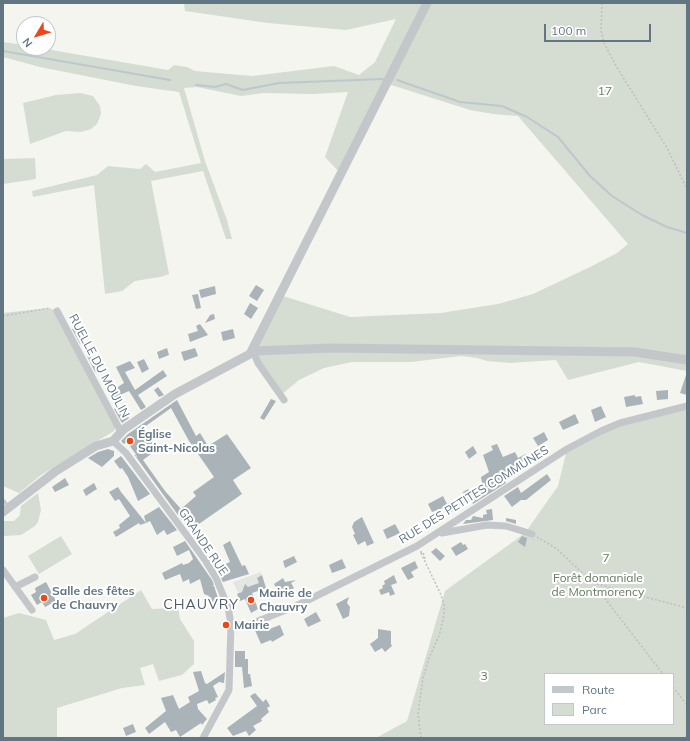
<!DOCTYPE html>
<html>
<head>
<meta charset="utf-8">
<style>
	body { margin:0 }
	#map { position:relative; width:690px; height:741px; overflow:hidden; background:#f5f5f0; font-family:Mulish,sans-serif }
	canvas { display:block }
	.frame { position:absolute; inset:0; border:4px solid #617583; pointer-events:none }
	.legend { position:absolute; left:544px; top:673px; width:130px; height:52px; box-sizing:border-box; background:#fff; border:1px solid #c0c8cd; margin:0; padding:5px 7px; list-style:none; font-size:12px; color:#617583 }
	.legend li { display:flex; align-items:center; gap:8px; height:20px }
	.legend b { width:20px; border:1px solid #c0c8cd }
	.north { position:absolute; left:16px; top:16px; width:40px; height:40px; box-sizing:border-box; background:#fff; border:1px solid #c0c8cd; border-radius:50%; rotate:232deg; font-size:11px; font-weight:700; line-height:16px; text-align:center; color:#617583 }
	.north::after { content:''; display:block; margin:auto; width:14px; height:18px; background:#ef4616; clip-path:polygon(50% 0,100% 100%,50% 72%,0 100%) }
	.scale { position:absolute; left:544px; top:24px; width:107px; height:18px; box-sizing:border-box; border:2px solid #617583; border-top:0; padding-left:5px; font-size:12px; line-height:14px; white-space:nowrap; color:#617583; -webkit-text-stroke:3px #fff; paint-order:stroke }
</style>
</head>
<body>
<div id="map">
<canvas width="690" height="741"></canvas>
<div class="frame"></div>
<ul class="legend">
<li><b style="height:5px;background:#c3c7ca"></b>Route</li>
<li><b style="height:11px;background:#d5dcd1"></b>Parc</li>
</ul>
<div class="north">N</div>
<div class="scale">100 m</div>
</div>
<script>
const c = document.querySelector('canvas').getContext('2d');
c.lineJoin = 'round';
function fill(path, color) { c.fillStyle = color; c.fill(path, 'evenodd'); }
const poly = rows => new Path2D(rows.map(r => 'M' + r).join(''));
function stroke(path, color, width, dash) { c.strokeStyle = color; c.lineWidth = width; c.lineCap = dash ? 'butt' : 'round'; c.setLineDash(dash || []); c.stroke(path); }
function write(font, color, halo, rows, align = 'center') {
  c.font = font + ' Mulish,sans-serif'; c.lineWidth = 4; c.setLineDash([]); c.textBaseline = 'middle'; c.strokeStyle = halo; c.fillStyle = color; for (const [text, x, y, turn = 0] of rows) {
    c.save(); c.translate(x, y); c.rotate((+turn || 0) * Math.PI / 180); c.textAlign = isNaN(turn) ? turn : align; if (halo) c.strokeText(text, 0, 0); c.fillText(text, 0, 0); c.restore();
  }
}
fill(poly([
	[261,572,266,588,252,593,254,599,247,602,245,599,238,602,238,593,233,582]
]), '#e5e6e4');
fill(poly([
	[184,3,687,3,687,371,639,362,568,380,556,360,510,363,487,361,477,358,461,356,411,362,352,362,324,368,299,380,281,395,253,353,280,295,350,317,441,313,472,308,498,304,533,294,590,267,617,253,628,244,518,116,493,114,470,110,388,84,341,174,325,157,348,92,313,94,264,93,241,96,197,87,184,88,205,161,227,220,232,239,226,239,203,171,151,181,169,274,160,277,135,281,122,291,105,294,94,185,33,197,32,191,97,175,108,166,140,169,146,164,155,172,201,163,179,92,136,86,40,67,3,57,3,42,24,45,24,48,40,48,168,70,174,65,187,67,195,71,252,76,334,66,359,75,375,62,396,19,346,30,268,23,185,11],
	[80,93,93,96,100,106,101,114,97,124,91,129,81,132,66,131,30,144,23,103,56,95],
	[35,158,36,179,3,184,3,159],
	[49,308,57,311,117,423,114,431,41,475,19,493,3,486,3,313],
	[687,406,687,738,376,738,407,721,445,591,525,533,558,486,567,449,601,431],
	[545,674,673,674,673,724,545,724],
	[38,493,41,510,38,522,35,526,21,535,3,536,3,521,14,521,20,515,21,506],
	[61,536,72,554,39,574,28,556],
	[141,590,152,609,178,608,180,619,194,641,194,664,182,675,159,681,153,664,140,668,145,685,122,688,57,708,57,738,3,738,3,618,19,613,46,620,54,640,75,634]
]), '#d5dcd1');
stroke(poly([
	[3,51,170,80],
	[397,80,460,102,502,106,527,117,558,137,590,176,612,196,642,215,667,227,687,233],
	[196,85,215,87,226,84,243,90,279,83,383,79]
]), '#bcc8cd', 2);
fill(poly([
	[256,285,264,290,257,301,249,296],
	[215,286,216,294,201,298,199,290],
	[198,294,201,308,196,309,192,295],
	[250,303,258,308,251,319,244,314],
	[214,314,215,319,205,323,210,315],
	[200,324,208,335,190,342,188,334,198,331,196,326],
	[81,326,84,332,80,334,83,342,80,344,72,329],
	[233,329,235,338,223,341,221,332],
	[167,348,169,355,159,359,157,352],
	[195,348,198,356,184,361,181,352],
	[90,355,100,370,95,372,87,356],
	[144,359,149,369,142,373,137,362],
	[130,361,135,368,125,372,135,390,163,370,167,376,138,395,146,407,141,410,129,391,113,398,110,392,124,383,116,367],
	[686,375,687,376,687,395,680,393],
	[158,387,164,395,159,397,154,390],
	[668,390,668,399,657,400,656,391],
	[635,395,635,397,641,396,643,404,626,407,624,397],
	[271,399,276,401,264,420,260,418],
	[177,400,196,436,200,433,208,446,227,434,251,468,233,480,242,494,196,526,190,517,183,522,136,457,137,456,127,442,124,444,121,441,128,434],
	[171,408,189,441,214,477,193,492,196,496,181,509,165,491,143,460,155,451,154,449,157,447,143,428],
	[601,406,606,417,595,422,591,410],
	[117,407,124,418,128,416,129,418,122,423,114,409],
	[575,414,579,423,563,430,559,422],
	[544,432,548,440,538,446,533,438],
	[497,444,503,457,515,452,518,458,526,454,528,458,520,463,522,466,502,476,506,483,473,504,471,500,451,512,447,504,464,495,463,492,468,489,472,495,483,488,481,477,489,472,483,455,493,450,491,446],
	[473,446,477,453,469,459,465,452],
	[108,449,114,451,114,456,102,467,88,458,98,452],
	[121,456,150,494,138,501,128,477,122,468,120,469,114,461],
	[547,474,551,480,526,500,521,500,512,507,504,496,518,487,521,493],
	[65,478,69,485,55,492,52,487],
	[94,483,97,489,86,496,83,490],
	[118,487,121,492,146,523,140,525,139,523,116,537,113,532,120,528,119,525,130,516,119,499,115,501,109,492],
	[443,496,448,506,432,512,428,504],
	[159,507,177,530,167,535,164,530,157,535,150,521,146,523,144,516],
	[492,509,493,520,463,524,466,520,471,520,473,516,483,518,483,515,487,514,486,510],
	[362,517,374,543,367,546,365,541,358,545,353,535,355,534,352,527,354,522],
	[506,518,516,520,516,524,506,521],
	[395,524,400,533,387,539,383,530],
	[522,536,527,538,525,547,518,542],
	[185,541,212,580,214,585,212,586,214,586,220,604,211,606,209,596,204,594,200,579,190,584,189,579,183,582,180,574,165,580,162,573,182,563,183,565,189,563,193,559,189,550,177,556,173,547],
	[230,541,242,566,245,565,249,574,223,582,216,568,230,562,223,545],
	[461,542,463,545,465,544,468,549,456,556,451,548],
	[436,548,445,556,440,561,431,552],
	[294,556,297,562,285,568,283,561],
	[342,559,346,568,332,573,329,565],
	[415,561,418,568,411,572,414,577,408,580,401,568],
	[262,575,266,588,252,593,258,609,251,613,245,599,240,601,237,594,242,592,245,584,248,587,259,583,257,578],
	[394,575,397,583,391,585,395,594,390,596,389,592,381,595,379,590,383,588,382,586,385,584,384,581],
	[283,578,285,582,296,580,291,583,294,588,286,593,283,588,278,591,274,584],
	[46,582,56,601,45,607,42,602,37,605,31,595,36,592,35,588],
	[349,597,347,603,350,607,349,616,343,619,336,604],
	[316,612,321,621,308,627,304,619],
	[262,625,264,631,280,625,284,635,272,642,271,640,261,644,254,628],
	[378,629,391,631,391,644,392,646,385,652,382,648,375,652,370,644,378,638],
	[235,651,245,651,245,659,248,659,248,674,250,674,252,686,244,688,242,667,235,667],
	[201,671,205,683,207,684,225,672,224,683,219,682,213,686,218,697,215,698,216,700,209,704,207,700,197,704,198,709,207,719,202,725,201,723,180,737,176,730,171,732,165,722,149,734,145,728,166,711,161,698,173,695,179,709,190,702,188,697,199,691,193,672],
	[255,693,263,702,266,699,270,706,267,708,269,712,261,719,262,721,253,726,256,730,249,736,246,731,233,736,227,728,257,706,250,696],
	[133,724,136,732,126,736,123,728]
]), '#aab3b7');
stroke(poly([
	[602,3,601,30,604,43,616,66,667,148,687,189],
	[3,316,50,308],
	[135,456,148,446,136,429],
	[537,537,557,549,593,583,663,674],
	[420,552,423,552,425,559],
	[421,553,441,595,444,605,444,615,439,636,429,658,423,678,418,713,421,738],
	[593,583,687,608],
	[605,596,606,590,610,588],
	[673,687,687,705],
	[684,738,687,736]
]), '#bdbfc1', 1.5, [2, 2]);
stroke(poly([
	[3,500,8,506]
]), '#c3c7ca', 3.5);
stroke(poly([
	[57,311,121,432],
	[253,351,258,363,284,400],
	[113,441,126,453,205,560,216,578,228,607,231,624,229,690,203,738],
	[442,533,487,525,506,526,532,534],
	[3,570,32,610],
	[15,587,35,577],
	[231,624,248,625,296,606,417,546,567,449,601,431,620,423,687,406]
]), '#c3c7ca', 7);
stroke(poly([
	[253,351,331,348,635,352,687,360],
	[3,512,56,471,96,446,113,441,124,429,175,394,250,354,427,3]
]), '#c3c7ca', 9);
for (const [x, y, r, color] of [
	[130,441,4,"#ef4616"],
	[44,598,4,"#ef4616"],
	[251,600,4,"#ef4616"],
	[226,625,4,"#ef4616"]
]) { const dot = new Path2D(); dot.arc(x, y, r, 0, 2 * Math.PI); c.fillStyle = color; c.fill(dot); stroke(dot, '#fff', 1.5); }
write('12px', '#667a61', '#fff', [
	["17",605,91],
	["7",606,558],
	["Forêt domaniale",598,578],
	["de Montmorency",598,592],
	["3",484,676]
]);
write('12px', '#617583', '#fff', [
	["RUELLE DU MOULIN",99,366,62],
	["RUE DES PETITES COMMUNES",474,495,-32],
	["GRANDE RUE",203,542,56]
]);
write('bold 12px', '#617583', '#fff', [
	["Église",138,434],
	["Saint-Nicolas",138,448],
	["Salle des fêtes",52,591],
	["de Chauvry",52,605],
	["Mairie de",259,593],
	["Chauvry",259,607],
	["Mairie",234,625]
], 'left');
c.letterSpacing = '1px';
write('14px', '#505d68', '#fff', [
	["CHAUVRY",201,605]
]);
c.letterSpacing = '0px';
</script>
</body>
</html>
